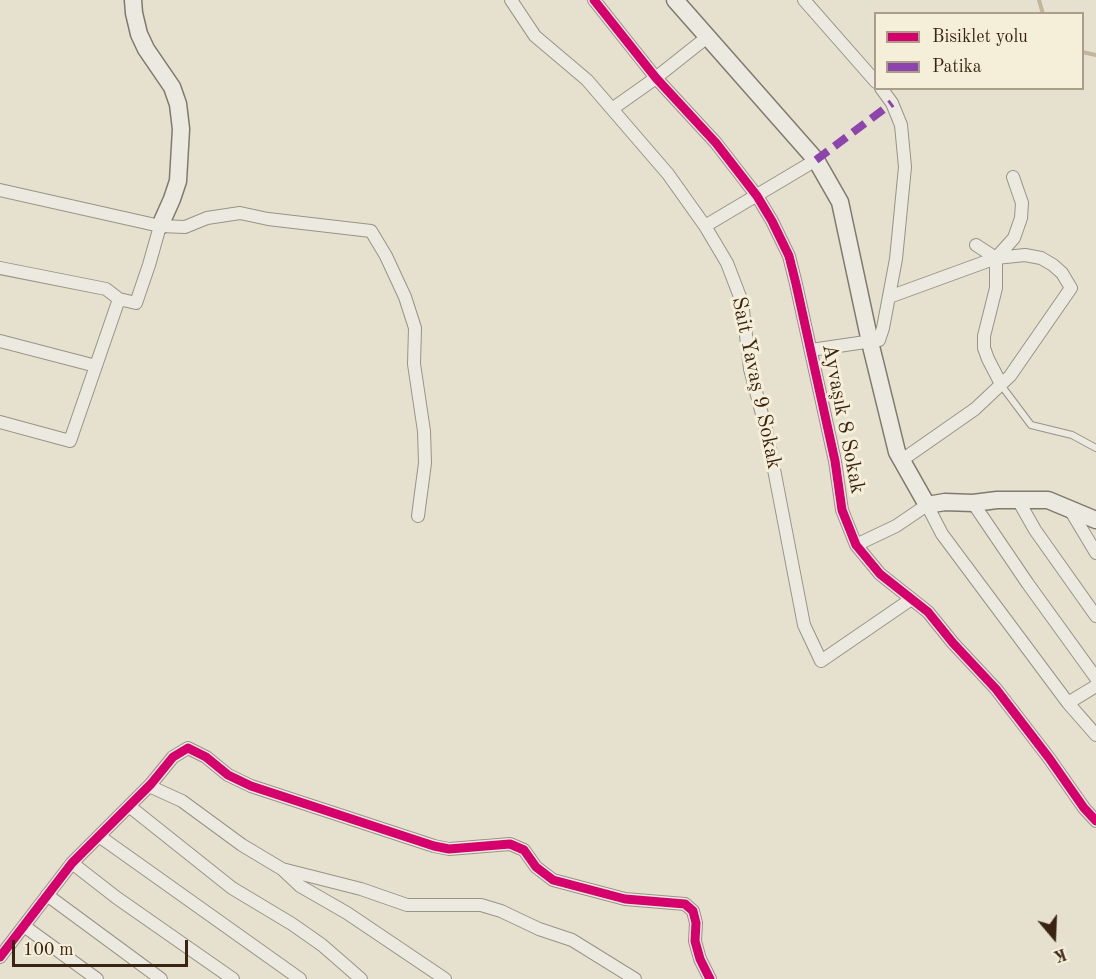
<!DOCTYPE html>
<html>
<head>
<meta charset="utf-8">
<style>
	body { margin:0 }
	#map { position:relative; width:1096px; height:979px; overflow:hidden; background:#e6e1cf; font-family:"Old Standard TT",serif }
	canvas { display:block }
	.legend { position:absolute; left:874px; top:12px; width:210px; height:78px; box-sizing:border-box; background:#f5efda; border:2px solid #aa9d8a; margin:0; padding:8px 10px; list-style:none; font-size:18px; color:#3a2311 }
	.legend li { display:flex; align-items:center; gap:12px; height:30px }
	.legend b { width:30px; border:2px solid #aa9d8a }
	.north { position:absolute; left:1024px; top:907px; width:60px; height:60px; -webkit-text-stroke:4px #f5efda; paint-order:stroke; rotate:161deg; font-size:16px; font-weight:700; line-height:24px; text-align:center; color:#3a2311 }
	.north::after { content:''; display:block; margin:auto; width:21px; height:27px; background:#3a2311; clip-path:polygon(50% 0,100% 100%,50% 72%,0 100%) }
	.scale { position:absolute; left:12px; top:940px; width:176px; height:27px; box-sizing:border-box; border:3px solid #3a2311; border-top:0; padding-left:8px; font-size:18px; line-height:21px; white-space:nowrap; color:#3a2311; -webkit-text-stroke:4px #f5efda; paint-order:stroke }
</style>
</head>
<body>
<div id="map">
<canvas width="1096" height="979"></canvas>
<ul class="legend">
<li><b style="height:8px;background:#d6006c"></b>Bisiklet yolu</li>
<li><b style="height:8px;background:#8e44ad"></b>Patika</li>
</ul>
<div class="north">K</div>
<div class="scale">100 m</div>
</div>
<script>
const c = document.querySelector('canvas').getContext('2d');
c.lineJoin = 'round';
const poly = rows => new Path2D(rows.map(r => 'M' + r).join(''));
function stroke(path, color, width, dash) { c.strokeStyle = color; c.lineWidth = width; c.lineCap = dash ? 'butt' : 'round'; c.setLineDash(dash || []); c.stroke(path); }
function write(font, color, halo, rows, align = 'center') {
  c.font = font + ' "Old Standard TT",serif'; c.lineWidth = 6; c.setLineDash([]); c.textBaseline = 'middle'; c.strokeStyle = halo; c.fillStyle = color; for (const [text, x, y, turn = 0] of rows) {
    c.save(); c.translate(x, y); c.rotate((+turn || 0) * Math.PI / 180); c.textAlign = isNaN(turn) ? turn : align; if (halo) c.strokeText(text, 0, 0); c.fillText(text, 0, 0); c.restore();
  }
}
stroke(poly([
	[1039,0,1043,14],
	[1082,52,1096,55]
]), '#c1b69d', 4);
const lane = poly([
	[1001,385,1031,425,1072,435,1096,448]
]);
const street = poly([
	[511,0,535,36,587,80,668,174,705,226,727,263,742,302,750,369,767,433,804,625,821,661,910,600],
	[594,0,656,78,716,143,757,196,772,221,789,256,796,284,835,461,842,510,856,545,880,574,928,612,953,643,996,689,1049,758,1084,808,1096,821],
	[804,0,876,82],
	[612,109,653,80,706,38],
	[0,190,160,226,185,227,207,218,240,213,268,219,371,231,386,256,405,297,415,328,414,364,424,431,425,463,418,516],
	[705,226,816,160],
	[976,245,996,258],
	[0,268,106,289,119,299],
	[889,297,996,258,1025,255,1041,258,1053,265,1062,273,1071,288,1010,376,975,409,902,460],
	[0,341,96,366],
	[811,350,879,340,883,328,896,259,905,167,901,125,892,103,881,88],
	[1001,384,988,359,984,348,984,336,996,288,996,258,1014,238,1021,218,1022,203,1013,177],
	[0,422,70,441,119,299,136,303,149,265,160,226],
	[1018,500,1035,530,1096,616],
	[973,503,1028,584,1096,678],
	[1069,508,1096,553],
	[856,545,896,526,927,505,942,534,1068,703,1096,735],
	[1068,703,1096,686],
	[149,786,182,801,242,845,282,869,361,889,407,905,481,905,501,911,539,929,572,940,635,979],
	[129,806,232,888,292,924,322,945,361,979],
	[99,836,300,979],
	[72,863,117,898,233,979],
	[283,870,300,886,347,913,445,979],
	[47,895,161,979],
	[24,926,97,979],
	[0,957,72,863,151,784,173,757,188,748,206,757,228,775,251,786,434,846,449,849,510,844,524,850,536,867,553,880,625,899,685,904,693,911,696,923,695,941,700,959,710,979]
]);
const secondary = poly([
	[133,0,134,13,139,34,146,49,172,87,178,104,181,129,178,181,172,199,160,226],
	[675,0,816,160,840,202,870,342,897,452,927,505,945,502,973,503,997,500,1048,500,1096,520]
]);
stroke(lane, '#999386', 8);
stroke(street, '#999386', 14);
stroke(secondary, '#807a6e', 19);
stroke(lane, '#ebe9e0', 6);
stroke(street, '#ebe9e0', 12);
stroke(secondary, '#ebe9e0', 16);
stroke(poly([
	[816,160,892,103]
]), '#8e44ad', 8, [15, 8]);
stroke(poly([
	[594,0,656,78,716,143,757,196,772,221,789,256,796,284,835,461,842,510,856,545,880,574,928,612,953,643,996,689,1049,758,1084,808,1096,821],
	[0,957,72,863,151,784,173,757,188,748,206,757,228,775,251,786,434,846,449,849,510,844,524,850,536,867,553,880,625,899,685,904,693,911,696,923,695,941,700,959,710,979]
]), '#d6006c', 9);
write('21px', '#3a2311', '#f5efda', [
	["Sait Yavaş 9 Sokak",756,383,78],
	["Ayvaşık 8 Sokak",843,419,79]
]);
</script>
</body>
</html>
